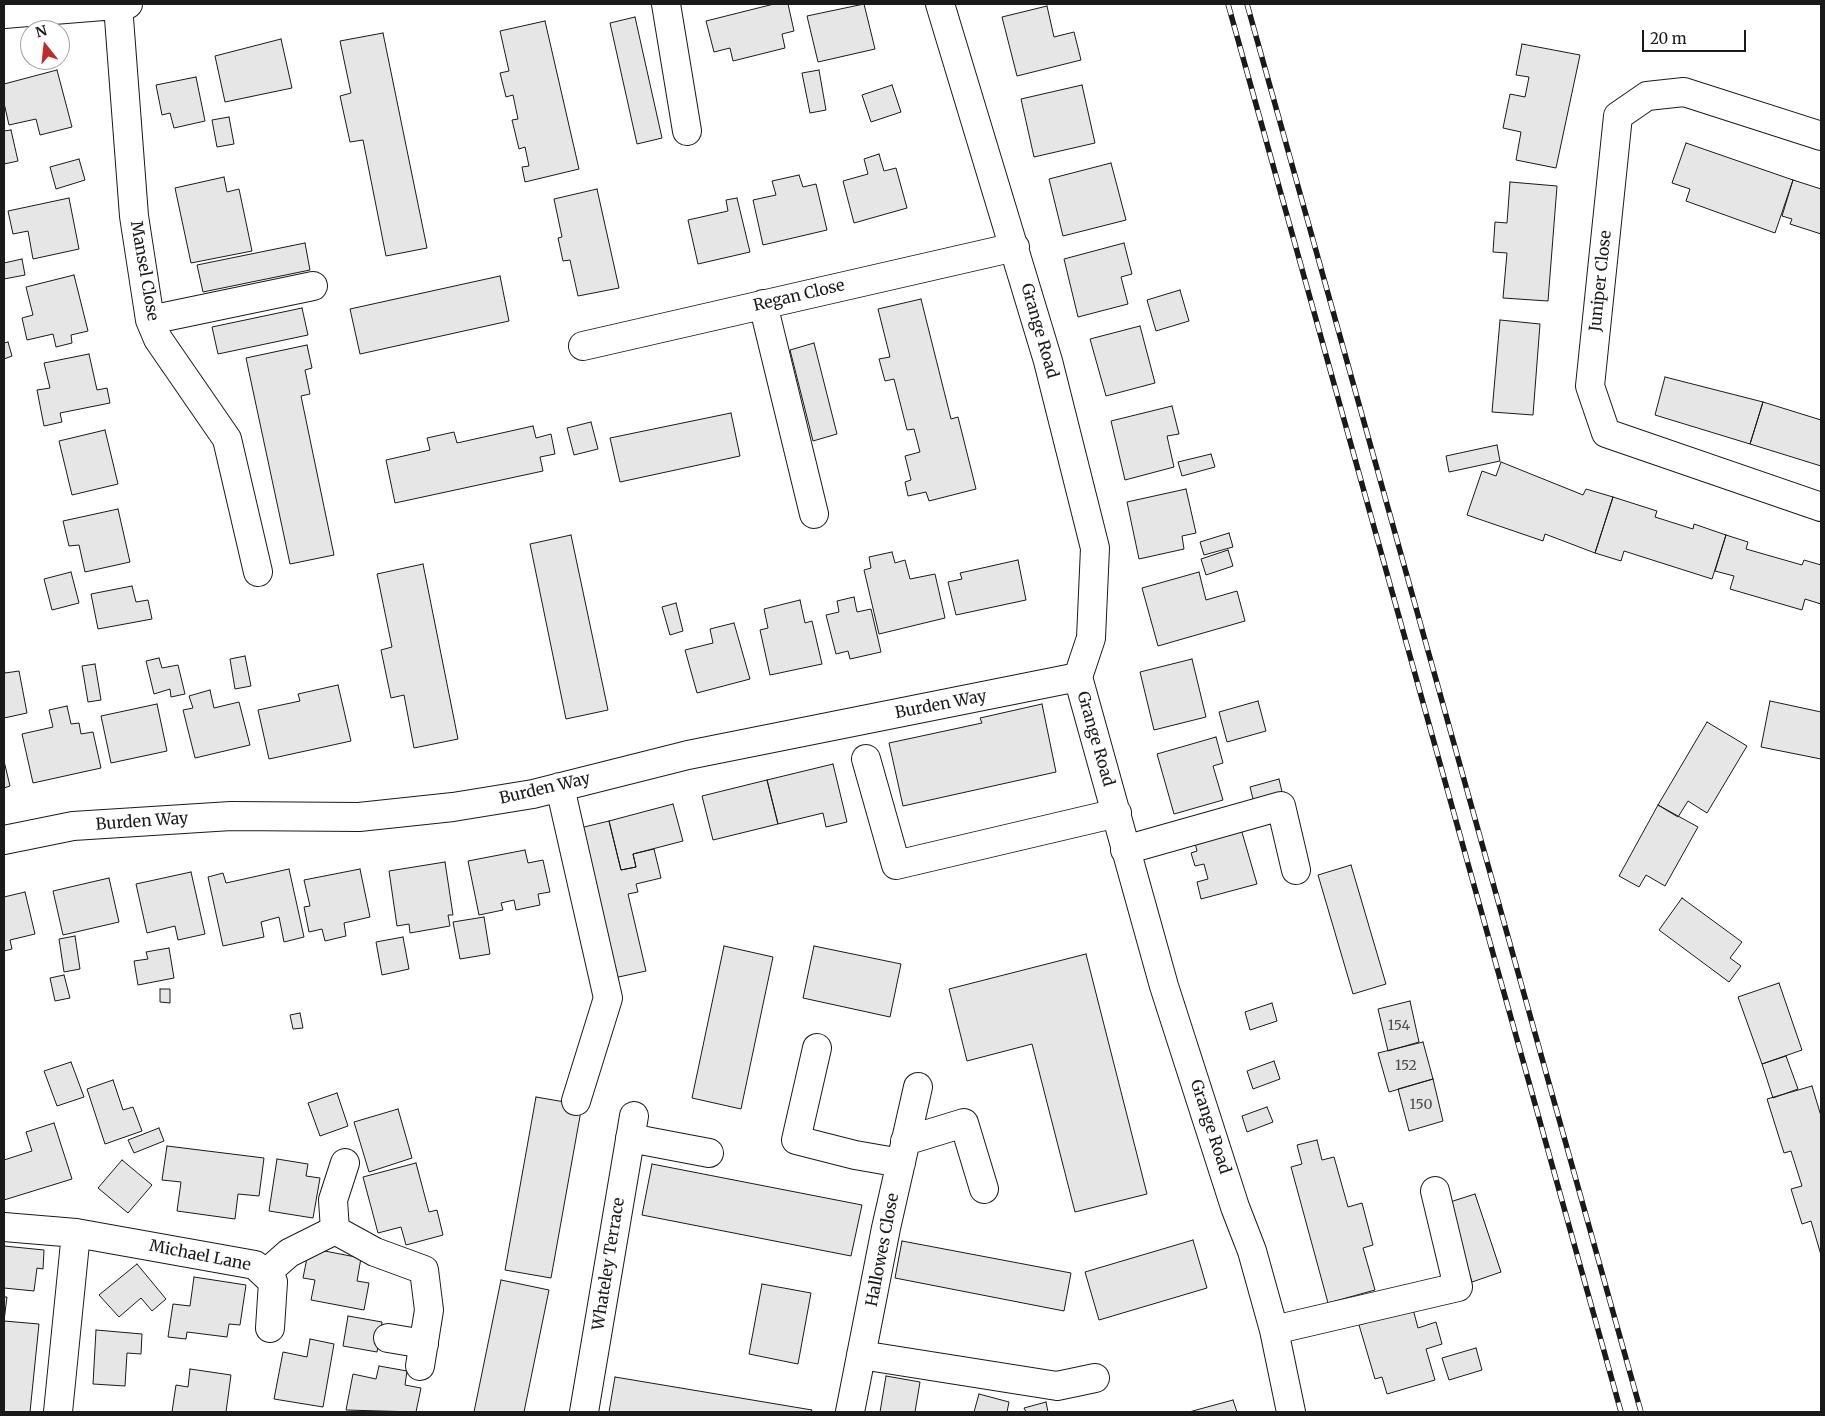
<!DOCTYPE html>
<html>
<head>
<meta charset="utf-8">
<style>
	body { margin:0 }
	#map { position:relative; width:1825px; height:1416px; overflow:hidden; background:#fff; font-family:Merriweather,serif }
	canvas { display:block }
	.frame { position:absolute; inset:0; border:5px solid #1a1a1a; pointer-events:none }
	.north { position:absolute; left:20px; top:20px; width:50px; height:50px; box-sizing:border-box; background:#fff; border:1px solid #a3a3a3; border-radius:50%; rotate:344deg; font-size:14px; font-weight:700; line-height:20px; text-align:center; color:#1a1a1a }
	.north::after { content:''; display:block; margin:auto; width:18px; height:22px; background:#c62828; clip-path:polygon(50% 0,100% 100%,50% 72%,0 100%) }
	.scale { position:absolute; left:1642px; top:30px; width:104px; height:22px; box-sizing:border-box; border:2px solid #1a1a1a; border-top:0; padding-left:6px; font-size:15px; line-height:18px; white-space:nowrap; color:#1a1a1a; -webkit-text-stroke:4px #fff; paint-order:stroke }
</style>
</head>
<body>
<div id="map">
<canvas width="1825" height="1416"></canvas>
<div class="frame"></div>
<div class="north">N</div>
<div class="scale">20 m</div>
</div>
<script>
const c = document.querySelector('canvas').getContext('2d');
c.lineJoin = 'round';
function fill(path, color) { c.fillStyle = color; c.fill(path, 'evenodd'); }
const poly = rows => new Path2D(rows.map(r => 'M' + r).join(''));
function stroke(path, color, width, dash) { c.strokeStyle = color; c.lineWidth = width; c.lineCap = dash ? 'butt' : 'round'; c.setLineDash(dash || []); c.stroke(path); }
function write(font, color, halo, rows, align = 'center') {
  c.font = font + ' Merriweather,serif'; c.lineWidth = 4; c.setLineDash([]); c.textBaseline = 'middle'; c.strokeStyle = halo; c.fillStyle = color; for (const [text, x, y, turn = 0] of rows) {
    c.save(); c.translate(x, y); c.rotate((+turn || 0) * Math.PI / 180); c.textAlign = isNaN(turn) ? turn : align; if (halo) c.strokeText(text, 0, 0); c.fillText(text, 0, 0); c.restore();
  }
}
const building = poly([
	[774,4,788,4,794,31,782,34,785,48,733,61,730,48,714,52,706,21,774,4],
	[864,4,875,49,818,62,807,16,864,4],
	[1047,6,1054,37,1074,32,1081,60,1017,76,1002,17,1047,6],
	[635,17,662,138,637,144,610,23,635,17],
	[545,21,579,169,525,182,522,167,529,166,525,147,519,149,512,120,518,119,513,95,506,97,500,73,509,71,500,31,545,21],
	[383,33,427,248,386,256,363,140,350,142,340,96,351,93,340,41,383,33],
	[281,39,292,88,225,102,215,56,281,39],
	[1522,44,1580,55,1556,168,1516,160,1521,132,1503,128,1510,94,1525,97,1529,77,1516,75,1522,44],
	[57,70,72,127,40,135,36,119,9,125,4,103,4,84,57,70],
	[819,70,826,110,810,113,802,73,819,70],
	[196,77,205,121,174,128,170,113,162,115,156,85,196,77],
	[892,85,901,112,871,122,862,95,892,85],
	[1082,85,1095,143,1034,157,1021,99,1082,85],
	[229,117,234,144,217,147,212,120,229,117],
	[11,130,18,161,4,164,4,131,11,130],
	[1686,143,1793,180,1775,233,1686,201,1690,189,1672,183,1686,143],
	[879,154,884,171,896,168,907,208,854,223,843,181,868,174,864,159,879,154],
	[79,159,85,180,56,189,50,167,79,159],
	[1111,163,1126,220,1063,236,1049,179,1111,163],
	[799,175,803,187,816,184,827,230,763,245,753,200,776,195,772,181,799,175],
	[224,177,227,192,239,189,252,251,191,263,175,188,224,177],
	[1793,180,1821,189,1821,234,1790,224,1792,219,1782,216,1793,180],
	[1510,182,1557,186,1548,301,1503,298,1507,253,1493,252,1495,222,1507,223,1510,182],
	[597,189,619,288,578,296,570,260,563,261,558,238,562,237,554,199,597,189],
	[69,198,79,249,33,259,28,231,13,234,8,211,69,198],
	[737,198,750,252,698,264,688,220,728,211,726,200,737,198],
	[305,243,310,270,203,292,197,265,305,243],
	[1124,243,1132,274,1121,277,1128,304,1078,317,1064,259,1124,243],
	[22,259,25,275,4,279,4,263,22,259],
	[74,275,88,331,71,335,72,343,56,347,53,334,27,340,22,318,33,315,26,287,74,275],
	[500,276,509,321,360,354,350,309,500,276],
	[1180,290,1189,321,1156,331,1147,300,1180,290],
	[921,299,951,419,958,417,976,489,929,501,926,492,908,496,905,482,911,480,905,456,920,452,914,429,907,430,894,379,885,381,879,359,890,357,878,309,921,299],
	[302,308,308,335,218,354,212,327,302,308],
	[1500,320,1540,324,1533,415,1492,412,1500,320],
	[1140,326,1155,383,1106,396,1090,339,1140,326],
	[8,342,12,356,4,359,4,343,8,342],
	[814,343,837,434,813,441,790,350,814,343],
	[307,345,312,368,305,370,310,394,301,396,334,555,290,564,246,358,307,345],
	[89,354,97,390,107,388,110,403,60,413,62,422,44,426,37,390,50,388,44,363,89,354],
	[1665,377,1763,402,1750,444,1655,415,1665,377],
	[1763,402,1821,420,1821,466,1750,444,1763,402],
	[1172,406,1179,434,1167,436,1174,467,1125,480,1111,421,1172,406],
	[731,413,740,456,620,482,610,438,731,413],
	[591,422,598,449,574,455,567,428,591,422],
	[533,426,536,438,551,434,555,454,540,457,543,471,395,503,386,460,430,450,427,438,454,432,457,443,533,426],
	[105,430,118,484,72,495,59,441,105,430],
	[1497,445,1500,461,1449,472,1446,456,1497,445],
	[1211,454,1215,467,1182,476,1178,462,1211,454],
	[1501,462,1583,495,1586,489,1613,497,1595,553,1545,534,1543,541,1467,515,1482,471,1496,476,1501,462],
	[1186,489,1196,533,1182,536,1184,549,1139,559,1127,502,1186,489],
	[1613,497,1657,511,1655,517,1693,529,1694,524,1726,535,1712,579,1624,551,1621,561,1595,553,1613,497],
	[118,509,130,562,85,572,79,545,69,546,63,521,118,509],
	[1229,533,1233,547,1204,555,1200,542,1229,533],
	[571,535,608,710,566,719,530,544,571,535],
	[1726,535,1748,542,1746,549,1802,565,1804,560,1821,565,1821,604,1805,599,1802,610,1730,589,1734,576,1715,571,1726,535],
	[1228,550,1233,566,1206,575,1201,559,1228,550],
	[892,552,895,563,905,560,910,579,935,574,945,618,879,634,864,570,871,568,869,557,892,552],
	[1018,560,1026,600,956,615,948,582,962,579,960,573,1018,560],
	[423,564,458,739,414,748,404,695,391,698,381,650,392,647,377,574,423,564],
	[71,572,79,603,52,610,44,579,71,572],
	[1199,572,1206,600,1237,591,1245,621,1158,646,1142,588,1199,572],
	[132,586,136,602,148,600,152,619,98,629,91,594,132,586],
	[854,597,857,612,871,609,881,652,850,659,848,651,836,654,826,615,839,612,837,601,854,597],
	[800,600,805,623,812,621,822,664,770,675,760,630,768,628,764,609,800,600],
	[676,603,683,631,670,635,662,607,676,603],
	[734,623,750,679,697,693,685,650,713,643,710,629,734,623],
	[245,656,251,686,235,689,230,659,245,656],
	[159,658,162,668,178,665,185,694,171,697,170,689,154,694,146,661,159,658],
	[1192,659,1206,717,1154,730,1140,672,1192,659],
	[95,664,101,700,88,702,82,666,95,664],
	[4,669,5,673,19,671,27,713,4,718,4,669],
	[338,685,351,741,269,759,258,710,300,701,298,694,338,685],
	[210,690,214,708,239,702,250,745,195,758,183,710,193,708,189,696,210,690],
	[1258,701,1266,731,1227,742,1219,712,1258,701],
	[1770,701,1821,712,1821,759,1761,747,1770,701],
	[157,704,167,751,111,763,101,716,157,704],
	[1042,704,1056,772,903,806,889,743,982,723,980,718,1042,704],
	[67,706,71,724,79,723,81,734,93,732,101,768,33,783,22,734,53,727,49,710,67,706],
	[1707,722,1747,746,1707,813,1688,801,1678,817,1658,805,1707,722],
	[1216,737,1223,763,1213,766,1223,800,1174,814,1157,754,1216,737],
	[4,761,10,786,4,788,4,761],
	[833,764,847,822,826,827,823,813,778,824,767,780,833,764],
	[1279,779,1283,796,1254,803,1250,787,1279,779],
	[767,780,778,824,713,840,702,796,767,780],
	[673,804,683,841,633,854,636,867,621,870,609,821,673,804],
	[1658,805,1698,827,1665,886,1646,875,1639,887,1619,876,1658,805],
	[609,821,621,870,636,867,633,854,654,849,661,878,636,884,638,892,628,894,646,971,614,978,580,828,609,821],
	[1239,822,1257,884,1201,899,1197,882,1208,879,1204,864,1195,866,1191,853,1197,851,1193,835,1239,822],
	[525,850,528,863,543,860,550,892,538,894,540,905,516,910,514,900,501,903,503,910,479,915,468,861,525,850],
	[445,862,453,915,448,915,450,926,410,933,409,924,397,926,389,871,445,862],
	[1351,865,1386,984,1353,994,1318,875,1351,865],
	[289,869,304,937,284,942,279,917,261,922,264,937,223,946,208,877,223,873,226,883,289,869],
	[360,869,370,917,344,923,346,936,325,941,322,929,309,932,304,907,310,906,304,880,360,869],
	[191,872,205,934,178,940,175,926,147,933,136,884,191,872],
	[109,878,119,922,63,935,53,891,109,878],
	[25,892,35,934,10,940,12,949,4,951,4,897,25,892],
	[1682,898,1742,942,1730,958,1741,966,1729,982,1659,930,1682,898],
	[484,917,490,954,460,959,453,922,484,917],
	[75,936,80,969,64,972,59,939,75,936],
	[403,937,409,969,382,975,376,942,403,937],
	[724,946,773,957,741,1109,692,1098,724,946],
	[814,946,901,964,890,1017,803,998,814,946],
	[169,948,174,978,138,985,134,961,148,959,146,952,169,948],
	[1086,954,1147,1194,1075,1212,1032,1044,967,1061,949,989,1086,954],
	[64,975,70,998,55,1001,50,978,64,975],
	[1779,983,1802,1050,1762,1064,1738,997,1779,983],
	[160,989,170,989,170,1003,160,1002,160,989],
	[1410,1001,1419,1042,1388,1051,1378,1009,1410,1001],
	[1272,1003,1277,1021,1250,1030,1245,1012,1272,1003],
	[300,1013,303,1028,293,1029,290,1015,300,1013],
	[1423,1042,1433,1079,1389,1092,1378,1053,1423,1042],
	[1786,1056,1798,1089,1773,1098,1762,1064,1786,1056],
	[1274,1061,1280,1079,1253,1089,1247,1071,1274,1061],
	[71,1062,84,1097,57,1106,44,1071,71,1062],
	[1433,1079,1443,1121,1409,1131,1398,1089,1433,1079],
	[113,1080,123,1110,133,1107,142,1131,105,1144,87,1089,113,1080],
	[1812,1086,1821,1116,1821,1255,1811,1221,1802,1224,1791,1189,1802,1186,1791,1151,1784,1153,1767,1099,1812,1086],
	[337,1093,348,1126,320,1136,308,1103,337,1093],
	[536,1097,582,1105,551,1278,505,1270,536,1097],
	[1267,1107,1273,1122,1247,1132,1242,1116,1267,1107],
	[398,1109,412,1158,369,1172,354,1122,398,1109],
	[54,1123,72,1179,4,1200,4,1160,32,1151,26,1132,54,1123],
	[159,1128,164,1141,134,1153,128,1140,159,1128],
	[1317,1140,1322,1160,1334,1157,1348,1207,1362,1203,1373,1245,1363,1248,1375,1290,1328,1303,1291,1167,1302,1164,1297,1145,1317,1140],
	[167,1146,264,1158,259,1196,238,1194,235,1219,177,1211,181,1182,162,1180,167,1146],
	[277,1159,308,1164,306,1176,320,1178,313,1218,269,1211,277,1159],
	[122,1160,152,1185,128,1213,98,1188,122,1160],
	[416,1163,429,1212,437,1210,443,1235,406,1245,401,1227,378,1233,363,1177,416,1163],
	[652,1164,862,1205,851,1256,642,1215,652,1164],
	[1475,1194,1501,1272,1472,1282,1447,1203,1475,1194],
	[1193,1240,1207,1288,1099,1320,1085,1272,1193,1240],
	[902,1241,1071,1273,1064,1311,895,1278,902,1241],
	[4,1246,44,1250,43,1269,37,1268,34,1291,4,1288,4,1246],
	[309,1248,361,1258,357,1281,369,1283,364,1310,311,1300,315,1280,303,1278,309,1248],
	[137,1264,166,1299,152,1311,141,1298,119,1317,99,1295,137,1264],
	[194,1277,246,1285,240,1325,229,1324,227,1337,187,1332,186,1339,168,1337,173,1304,190,1306,194,1277],
	[501,1280,549,1290,524,1412,474,1412,501,1280],
	[762,1284,811,1293,798,1364,749,1354,762,1284],
	[4,1297,7,1297,4,1321,39,1324,30,1412,4,1412,4,1297],
	[1413,1309,1418,1328,1436,1322,1442,1344,1426,1349,1435,1380,1387,1394,1382,1377,1375,1379,1359,1325,1413,1309],
	[348,1316,382,1322,377,1352,343,1346,348,1316],
	[96,1330,142,1334,141,1354,127,1353,125,1386,93,1384,96,1330],
	[310,1339,334,1344,323,1407,274,1399,283,1352,307,1357,310,1339],
	[1476,1348,1482,1370,1449,1380,1442,1358,1476,1348],
	[379,1366,407,1371,405,1385,421,1388,416,1412,346,1410,353,1374,376,1379,379,1366],
	[190,1369,231,1375,226,1412,172,1412,176,1385,188,1387,190,1369],
	[886,1376,920,1382,915,1412,880,1412,886,1376],
	[615,1377,812,1410,811,1412,609,1412,615,1377],
	[979,1394,1009,1402,1007,1412,974,1412,979,1394],
	[1233,1400,1237,1412,1189,1412,1233,1400],
	[1046,1402,1048,1412,1026,1412,1024,1408,1046,1402]
]);
fill(building, '#e6e6e6');
stroke(building, '#1a1a1a', 1);
const minor = poly([
	[666,4,687,131],
	[940,4,1048,361,1095,548,1091,638,1078,677,1164,986,1235,1207,1252,1251,1274,1330,1291,1412],
	[118,5,134,216,150,320,158,339,227,439,258,572],
	[4,14,128,4],
	[1821,136,1684,92,1647,96,1618,116,1590,386,1606,433,1821,507],
	[763,304,814,514],
	[150,320,313,286],
	[583,346,1015,247],
	[866,759,896,865,1117,813],
	[560,787,608,998,576,1101],
	[4,840,73,826,231,816,359,817,453,807,533,794,688,755,1078,677],
	[1125,850,1281,806,1296,870],
	[817,1048,796,1140,855,1155,901,1163],
	[630,1138,709,1153],
	[905,1141,964,1123,984,1189],
	[4,1227,76,1233,255,1265,273,1282,270,1328],
	[335,1230,333,1200,345,1163],
	[265,1274,289,1253,335,1230,375,1252,424,1270,429,1310,420,1366],
	[1274,1330,1458,1287,1435,1191],
	[388,1338,424,1344],
	[861,1355,1057,1386,1095,1378],
	[58,1412,76,1233],
	[584,1412,634,1116],
	[850,1412,886,1228,918,1087]
]);
stroke(minor, '#1a1a1a', 30);
stroke(minor, '#fff', 28);
const rail = poly([
	[1228,4,1621,1412],
	[1247,4,1641,1412]
]);
stroke(rail, '#1a1a1a', 5.5);
stroke(rail, '#fff', 4, [11]);
write('14px', '#4d4d4d', null, [
	["154",1399,1026],
	["152",1406,1066],
	["150",1421,1105]
]);
write('16px', '#1a1a1a', '#fff', [
	["Mansel Close",144,271,80],
	["Juniper Close",1601,281,-84],
	["Regan Close",799,296,-13],
	["Grange Road",1039,331,74],
	["Burden Way",941,705,-11],
	["Grange Road",1095,739,74],
	["Burden Way",545,789,-13],
	["Burden Way",142,822,-4],
	["Grange Road",1210,1127,72],
	["Hallowes Close",883,1250,-79],
	["Michael Lane",200,1256,11],
	["Whateley Terrace",609,1264,-81]
]);
</script>
</body>
</html>
